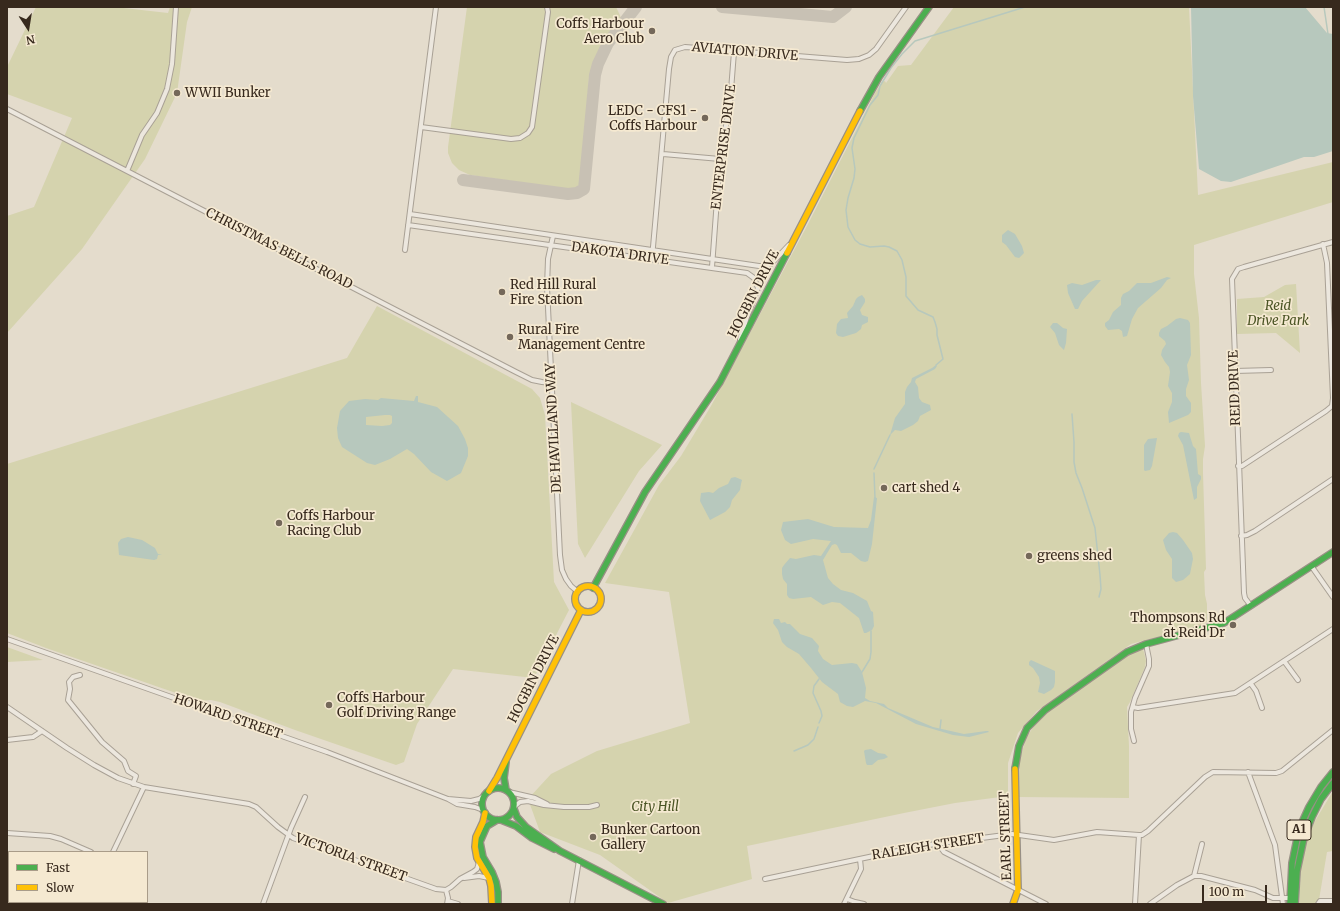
<!DOCTYPE html>
<html>
<head>
<meta charset="utf-8">
<style>
	body { margin:0 }
	#map { position:relative; width:1340px; height:911px; overflow:hidden; background:#e4dccc; font-family:Merriweather,serif }
	canvas { display:block }
	.frame { position:absolute; inset:0; border:8px solid #37291d; pointer-events:none }
	.legend { position:absolute; left:8px; top:851px; width:140px; height:52px; box-sizing:border-box; background:#f5e9d1; border:1px solid #a99c89; margin:0; padding:5px 7px; list-style:none; font-size:12px; color:#37291d }
	.legend li { display:flex; align-items:center; gap:8px; height:20px }
	.legend b { width:20px; border:1px solid #a99c89 }
	.north { position:absolute; left:8px; top:8px; width:40px; height:40px; -webkit-text-stroke:3px #f5e9d1; paint-order:stroke; rotate:168deg; font-size:11px; font-weight:700; line-height:16px; text-align:center; color:#37291d }
	.north::after { content:''; display:block; margin:auto; width:14px; height:18px; background:#37291d; clip-path:polygon(50% 0,100% 100%,50% 72%,0 100%) }
	.scale { position:absolute; left:1202px; top:885px; width:65px; height:18px; box-sizing:border-box; border:2px solid #37291d; border-top:0; padding-left:5px; font-size:12px; line-height:14px; white-space:nowrap; color:#37291d; -webkit-text-stroke:3px #f5e9d1; paint-order:stroke }
</style>
</head>
<body>
<div id="map">
<canvas width="1340" height="911"></canvas>
<div class="frame"></div>
<ul class="legend">
<li><b style="height:5px;background:#4caf50"></b>Fast</li>
<li><b style="height:5px;background:#ffc107"></b>Slow</li>
</ul>
<div class="north">N</div>
<div class="scale">100 m</div>
</div>
<script>
const c = document.querySelector('canvas').getContext('2d');
c.lineJoin = 'round';
function fill(path, color) { c.fillStyle = color; c.fill(path, 'evenodd'); }
const poly = rows => new Path2D(rows.map(r => 'M' + r).join(''));
function stroke(path, color, width, dash) { c.strokeStyle = color; c.lineWidth = width; c.lineCap = dash ? 'butt' : 'round'; c.setLineDash(dash || []); c.stroke(path); }
function write(font, color, halo, rows, align = 'center') {
  c.font = font + ' Merriweather,serif'; c.lineWidth = 3.5; c.setLineDash([]); c.textBaseline = 'middle'; c.strokeStyle = halo; c.fillStyle = color; for (const [text, x, y, turn = 0] of rows) {
    c.save(); c.translate(x, y); c.rotate((+turn || 0) * Math.PI / 180); c.textAlign = isNaN(turn) ? turn : align; if (halo) c.strokeText(text, 0, 0); c.fillText(text, 0, 0); c.restore();
  }
}
fill(poly([
	[36,7,115,7,168,13,170,7,192,7,187,22,177,93,145,159,82,249,7,333,7,216,34,207,72,118,7,94,7,67],
	[467,7,616,7,618,11,621,18,607,38,596,56,589,77,582,180,578,187,575,188,566,189,470,175,459,170,452,163,448,153,448,147],
	[954,7,1189,7,1198,195,1333,162,1333,202,1194,245,1194,274,1199,318,1201,383,1205,446,1203,459,1203,473,1206,569,1204,572,1205,595,1207,604,1207,622,1199,626,1131,644,1037,711,1018,733,1008,763,1008,796,955,803,904,813,747,846,752,879,668,903,600,855,540,832,528,799,551,774,597,751,690,723,669,592,605,583,659,485,681,456,711,406,807,226,875,93,882,82,885,81,886,83,898,66,911,65],
	[1296,284,1300,353,1276,333,1237,334,1237,299,1264,297,1285,285],
	[377,306,532,389,540,398,545,415,554,582,569,610,534,678,453,669,417,724,404,762,396,765,295,730,220,702,211,700,199,701,46,648,7,633,7,464,347,358],
	[571,402,662,445,639,471,585,558,578,544],
	[7,647,43,660,7,662],
	[1142,648,1144,652,1146,661,1145,667,1130,702,1127,707,1129,746,1129,798,1018,797,1018,766,1026,738,1034,726,1049,711,1131,653],
	[1333,791,1333,851,1327,852,1319,900,1314,904,1299,904,1301,869,1305,842,1315,821]
]), '#d5d3ae');
fill(poly([
	[1191,7,1305,7,1327,33,1333,34,1333,151,1314,157,1304,157,1231,182,1221,181,1199,169,1193,96],
	[1008,230,1015,234,1022,246,1024,253,1019,258,1015,257,1006,245,1002,242,1002,235],
	[1167,277,1171,278,1167,280,1161,288,1138,308,1132,319,1127,336,1123,337,1122,331,1119,329,1108,330,1105,326,1105,323,1109,320,1113,312,1121,305,1121,298,1123,294,1129,291,1137,283,1151,283],
	[1096,280,1101,280,1082,301,1078,309,1075,309,1068,293,1067,285,1072,283,1082,285],
	[862,295,865,299,865,302,860,310,862,315,868,317,868,322,862,325,861,329,856,333,843,337,838,336,836,333,837,324,841,319,848,318,847,313,853,306,856,299,858,297],
	[1180,318,1188,320,1190,323,1191,355,1187,365,1189,380,1186,389,1186,396,1191,403,1191,412,1188,415,1169,423,1168,412,1172,402,1172,393,1168,386,1170,372,1169,367,1165,362,1161,355,1162,350,1166,344,1165,341,1159,336,1159,333,1161,329,1167,326,1176,319],
	[1053,323,1057,323,1063,328,1067,329,1066,343,1064,350,1059,345,1055,333,1050,327],
	[936,365,937,366,935,369,916,379,915,382,918,387,919,398,922,402,930,405,931,410,920,416,918,421,913,425,901,431,895,430,890,435,895,418,905,404,905,392,907,387,911,382,912,378,932,368],
	[416,396,418,396,418,402,437,407,458,426,465,439,468,448,468,456,461,473,447,481,431,472,414,454,407,449,390,459,375,465,367,463,342,447,338,438,337,428,340,411,349,401,365,399,378,400,381,398,414,401],
	[385,415,390,415,392,416,392,423,390,425,382,426,366,425,366,417],
	[1181,432,1189,433,1193,446,1196,449,1198,474,1201,476,1201,479,1197,487,1197,498,1194,500,1183,445,1178,436,1179,433],
	[1157,438,1152,466,1150,470,1145,471,1144,470,1144,445,1148,439],
	[735,477,740,479,742,480,741,484,740,490,732,500,730,507,725,512,710,520,700,501,701,493,709,492,713,493,719,488,728,484,731,478],
	[874,497,877,498,872,544,868,561,865,562,861,561,851,553,841,553,837,545,835,544,832,545,823,560,828,578,833,584,841,590,853,593,867,601,871,611,873,612,874,626,872,630,866,633,864,633,859,618,840,603,832,602,823,605,811,597,793,599,789,598,787,595,787,584,783,579,782,574,782,568,784,565,790,558,796,559,814,555,821,556,831,541,813,539,791,544,785,540,781,530,783,522,808,519,834,527,868,528,871,520],
	[1173,532,1177,533,1183,540,1192,553,1193,559,1190,574,1183,580,1176,582,1172,578,1172,559,1166,550,1163,540,1169,533],
	[128,537,142,540,155,548,158,554,162,554,158,555,157,559,154,560,119,555,118,543,121,539],
	[774,619,779,619,781,623,785,622,787,624,790,624,800,634,812,638,819,646,818,651,823,659,832,665,852,663,857,664,862,672,866,688,865,698,870,701,884,704,888,708,933,727,964,734,986,731,988,731,989,732,969,737,953,735,916,724,876,703,865,701,853,707,847,706,840,702,838,694,822,682,811,668,799,654,787,647,782,642,778,630,773,623],
	[1031,660,1055,671,1055,682,1054,687,1051,690,1044,694,1038,692,1040,683,1039,677,1033,668,1029,665,1029,662],
	[871,749,878,753,885,754,888,757,884,759,878,760,872,765,867,765,866,763,864,751,865,750]
]), '#b7c8bd');
stroke(poly([
	[1324,7,1328,34],
	[936,365,943,359,937,335,937,329,935,322,933,317,918,310,906,296,906,277,902,260,897,251,889,247,884,246,870,247,860,244,855,240,848,227,846,210,848,198,854,178,855,169,852,148,854,138,870,105,878,95,880,86,891,68,902,54,915,41,1025,7],
	[1072,414,1074,442,1074,462,1076,473,1082,488,1095,528,1100,575,1101,589,1099,597],
	[874,469,890,435],
	[874,473,875,498],
	[862,672,870,659,871,652,871,631],
	[819,723,822,716,821,711,813,693,814,686,819,679],
	[940,729,941,720],
	[794,751,808,745,814,739,818,727]
]), '#b7c8bd', 1.5);
stroke(poly([
	[722,7,833,17,846,7],
	[463,180,568,194,577,193,584,189,595,75,598,64,608,43,636,7]
]), '#c8c1b4', 12);
const street = poly([
	[7,109,516,372,532,380,542,382,552,383],
	[421,127,511,139,520,138,528,133,532,127,548,12,547,7],
	[663,154,720,159],
	[127,171,142,135,157,113,167,89,172,64,176,7],
	[410,214,759,266,766,266,771,264,789,245],
	[408,225,747,273,754,278,758,288,747,317,740,339],
	[553,236,548,259,547,287,560,555,562,570,566,579,571,586,578,592],
	[405,250,436,7],
	[652,258,669,69,671,57,675,50,685,47,847,60,859,59,869,55,876,49,906,7],
	[712,267,720,159,730,103,734,52],
	[1235,371,1271,370],
	[1238,466,1242,466,1326,411,1332,406,1333,398,1327,263,1323,244],
	[1241,536,1247,535,1255,531,1333,479],
	[1312,567,1333,597],
	[1251,606,1245,598,1244,593,1232,279,1238,269,1244,267,1333,242],
	[7,639,327,752,448,799,471,801,479,799,484,796],
	[1284,661,1298,680],
	[80,675,73,677,69,682,70,689,68,700,102,742,124,761,128,771,136,776,133,784],
	[1251,684,1256,691,1262,708],
	[7,707,67,748,94,765,118,778,144,787,249,804,256,807,278,827,293,838,436,889,446,890,451,887,460,879,473,872,477,869,479,862],
	[1133,707,1138,708,1235,693,1333,629],
	[7,740,33,737,42,731],
	[1134,741,1131,729,1131,712,1135,698,1149,666,1149,659,1146,644],
	[1248,772,1275,845,1283,904],
	[509,792,535,798,547,804],
	[448,799,457,804,475,807,483,810],
	[514,807,520,802,528,801,544,805,564,807,589,807,597,805],
	[7,833,50,836,61,839,91,852],
	[938,844,944,852,1046,904],
	[113,852,144,787],
	[1194,876,1202,844],
	[464,878,479,876,489,878],
	[765,879,921,846,1012,834,1054,840,1097,832,1139,835,1142,835,1148,831,1205,777,1213,772,1276,773,1282,771,1333,730],
	[446,890,448,898,447,904],
	[847,899,855,902,864,904],
	[448,901,458,904],
	[88,904,89,902],
	[263,904,291,828,305,797],
	[572,904,579,860],
	[844,904,861,869,860,859],
	[1135,904,1139,835],
	[1150,904,1177,885,1194,876,1201,876,1255,890,1273,898,1290,898],
	[1318,904,1320,901,1333,901]
]);
const fast = poly([
	[860,111,879,77,929,7],
	[593,588,645,492,720,382,787,253],
	[506,762,504,778,506,790],
	[1015,769,1019,746,1027,728,1045,710,1127,652,1146,644,1224,623,1333,552],
	'482 804a16 16 0 1 1 32 0a16 16 0 1 1-32 0Z',
	[514,809,517,817,526,827,560,851,663,904],
	[497,820,487,826,480,842,483,857,492,872,496,882,498,892,498,904],
	[501,820,516,826,532,838,554,849],
	[1290,904,1292,863,1299,829,1309,807,1321,787,1333,772],
	[1295,904,1297,871,1304,838,1312,817,1321,799,1333,783]
]);
const slow = poly([
	[787,253,860,111],
	'575 599a13 13 0 1 1 26 0a13 13 0 1 1-26 0Z',
	[489,791,497,778,581,610],
	[485,813,483,822,476,837,475,847,477,858,489,878,491,886,492,904],
	[1013,904,1018,890,1015,769]
]);
stroke(street, '#a9a195', 6);
stroke(fast, '#989085', 8);
stroke(slow, '#989085', 8);
stroke(street, '#ece7de', 4);
stroke(fast, '#4caf50', 5.5);
stroke(slow, '#ffc107', 5.5);
for (const [x, y, r, color] of [
	[652,31,4,"#74685a"],
	[177,93,4,"#74685a"],
	[705,118,4,"#74685a"],
	[502,292,4,"#74685a"],
	[510,337,4,"#74685a"],
	[884,488,4,"#74685a"],
	[279,523,4,"#74685a"],
	[1029,556,4,"#74685a"],
	[1233,625,4,"#74685a"],
	[329,705,4,"#74685a"],
	[593,837,4,"#74685a"]
]) { const dot = new Path2D(); dot.arc(x, y, r, 0, 2 * Math.PI); c.fillStyle = color; c.fill(dot); stroke(dot, '#f5e9d1', 1.5); }
for (const [x, y, w] of [
	[1299,830,24]
]) { const box = new Path2D(); box.roundRect(x - w / 2, y - 10, w, 20, 3); c.fillStyle = '#f5e9d1'; c.fill(box); stroke(box, '#37291d', 1); }
write('bold 12px', '#37291d', null, [
	["A1",1299,830]
]);
write('13px', '#37291d', '#f5e9d1', [
	["Coffs Harbour",644,24,"right"],
	["Aero Club",644,39,"right"],
	["WWII Bunker",185,93],
	["LEDC - CFS1 -",697,111,"right"],
	["Coffs Harbour",697,126,"right"],
	["Red Hill Rural",510,285],
	["Fire Station",510,300],
	["Rural Fire",518,330],
	["Management Centre",518,345],
	["cart shed 4",892,488],
	["Coffs Harbour",287,516],
	["Racing Club",287,531],
	["greens shed",1037,556],
	["Thompsons Rd",1225,618,"right"],
	["at Reid Dr",1225,633,"right"],
	["Coffs Harbour",337,698],
	["Golf Driving Range",337,713],
	["Bunker Cartoon",601,830],
	["Gallery",601,845]
], 'left');
write('13px', '#37291d', '#f5e9d1', [
	["AVIATION DRIVE",745,52,5],
	["ENTERPRISE DRIVE",724,147,-83],
	["CHRISTMAS BELLS ROAD",279,249,27],
	["DAKOTA DRIVE",620,254,8],
	["HOGBIN DRIVE",754,294,-63],
	["REID DRIVE",1235,388,-92],
	["DE HAVILLAND WAY",554,428,-93],
	["HOGBIN DRIVE",534,679,-63],
	["HOWARD STREET",228,717,19],
	["EARL STREET",1006,836,-92],
	["RALEIGH STREET",928,847,-9],
	["VICTORIA STREET",351,858,20]
]);
write('italic 13px', '#4a5424', '#f5e9d1', [
	["Reid",1278,306],
	["Drive Park",1278,321],
	["City Hill",655,807]
]);
</script>
</body>
</html>
